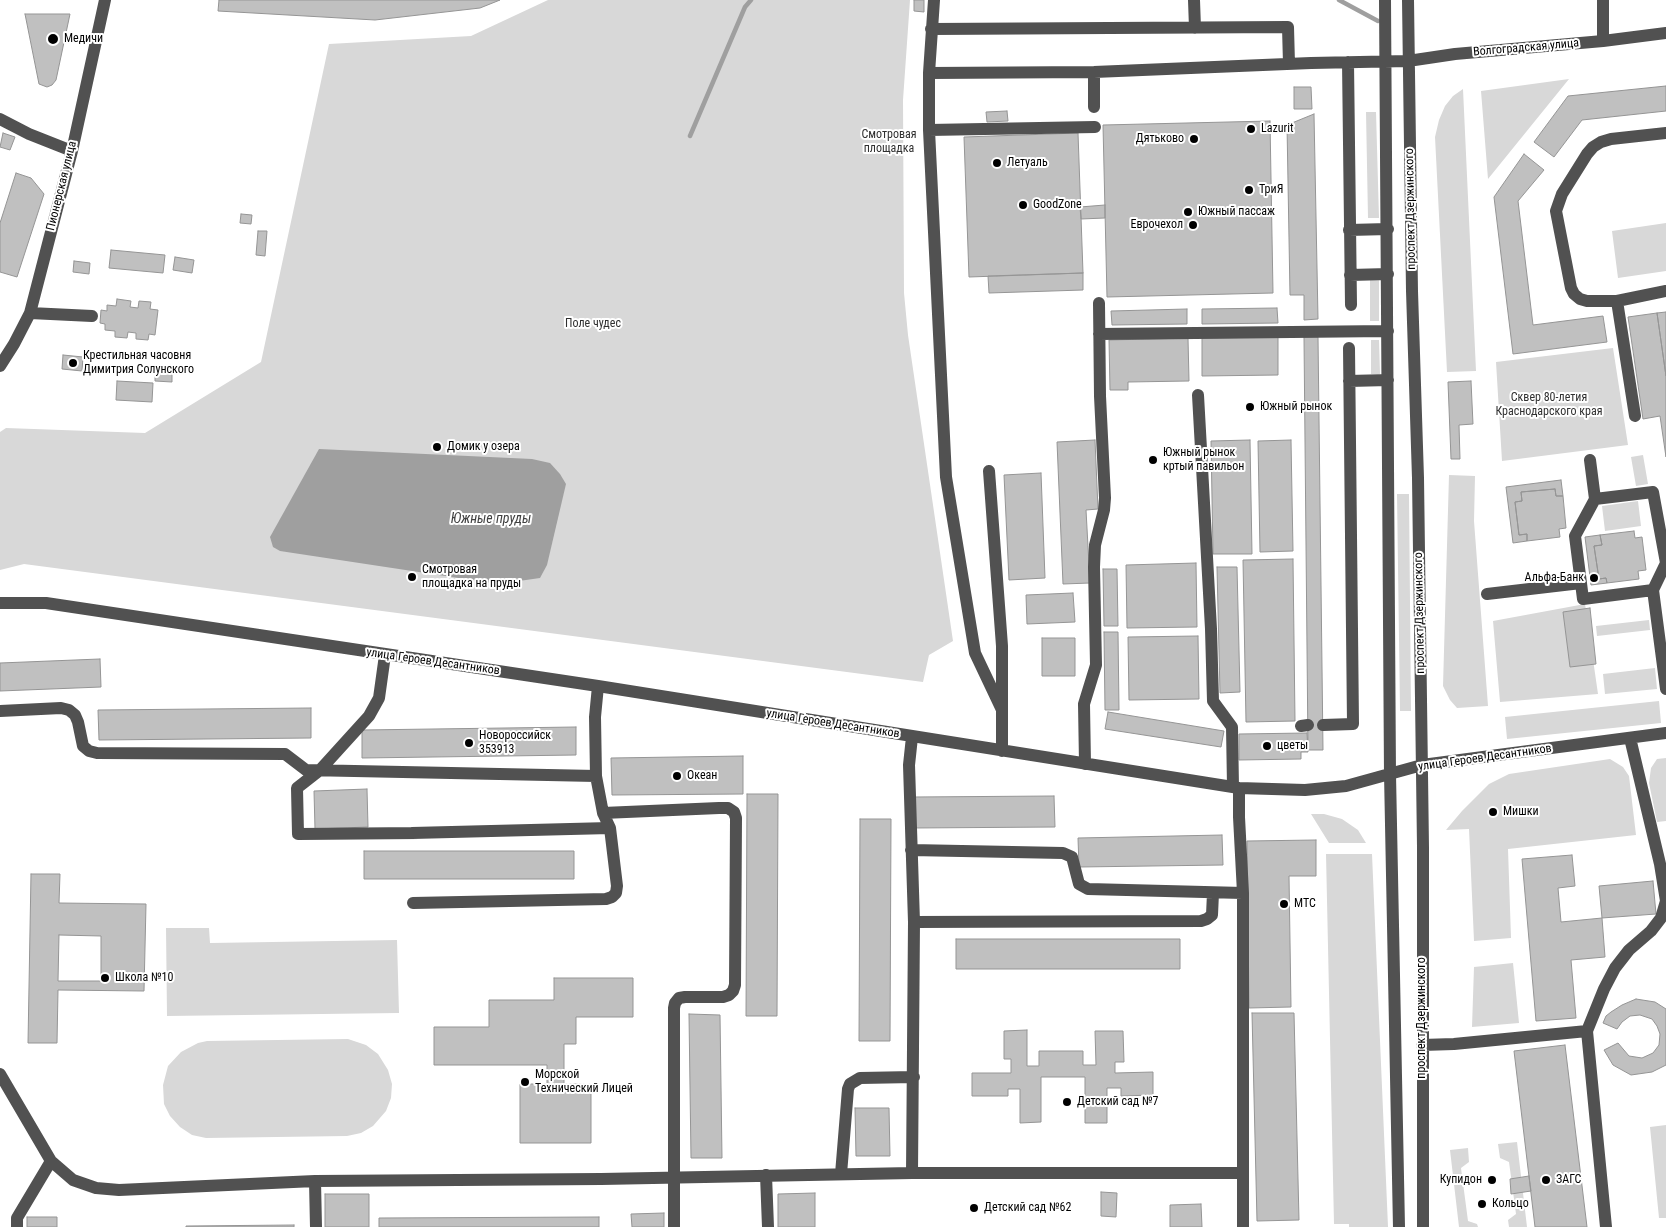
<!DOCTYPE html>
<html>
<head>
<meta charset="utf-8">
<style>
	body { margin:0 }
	canvas { display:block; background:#fff }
</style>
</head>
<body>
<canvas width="1666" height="1227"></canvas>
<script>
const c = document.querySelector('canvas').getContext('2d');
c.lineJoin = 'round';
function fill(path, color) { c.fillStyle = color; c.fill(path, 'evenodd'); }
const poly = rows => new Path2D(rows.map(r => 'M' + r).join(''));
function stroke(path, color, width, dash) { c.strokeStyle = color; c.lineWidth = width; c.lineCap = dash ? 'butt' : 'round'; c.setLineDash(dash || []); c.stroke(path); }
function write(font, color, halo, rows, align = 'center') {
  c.font = font + ' "Roboto Condensed",sans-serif'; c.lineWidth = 4; c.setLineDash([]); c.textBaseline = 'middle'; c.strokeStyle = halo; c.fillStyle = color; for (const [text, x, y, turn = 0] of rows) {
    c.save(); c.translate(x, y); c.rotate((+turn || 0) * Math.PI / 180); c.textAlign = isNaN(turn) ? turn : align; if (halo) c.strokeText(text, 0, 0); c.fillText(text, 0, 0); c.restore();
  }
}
fill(poly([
	[548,0,910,0,903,100,904,293,908,335,953,641,929,655,923,682,24,564,0,570,0,432,6,428,145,433,261,362,329,44,471,36],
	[1569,79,1488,179,1481,91],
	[1463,89,1476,371,1447,372,1435,137,1439,120,1445,106,1453,96],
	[1366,112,1376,112,1379,218,1368,218],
	[1666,223,1666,271,1618,278,1612,231],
	[1370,280,1379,280,1379,321,1370,321],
	[1371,340,1379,340,1380,374,1371,374],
	[1613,348,1628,445,1502,461,1496,362],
	[1643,455,1648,484,1636,486,1631,457],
	[1449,475,1475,476,1474,521,1488,706,1457,708,1450,700,1443,686],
	[1397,494,1409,494,1411,711,1400,711],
	[1638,501,1641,526,1605,531,1602,506],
	[1585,604,1598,694,1500,702,1493,621],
	[1649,620,1650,630,1597,636,1596,626],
	[1655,668,1657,689,1605,694,1603,674],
	[1659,701,1661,723,1507,739,1505,717],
	[1666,758,1666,821,1657,822,1649,783,1651,768,1657,759],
	[1610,759,1623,767,1629,776,1636,835,1508,849,1511,938,1474,941,1469,829,1446,830,1462,811,1489,784,1509,774],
	[1311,814,1324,814,1342,819,1358,830,1366,843,1329,843],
	[1326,854,1372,854,1388,1227,1349,1227,1349,1224,1334,1224],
	[166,928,209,928,210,943,397,940,399,1013,167,1016],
	[1513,963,1519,1023,1472,1027,1474,967],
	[348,1039,366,1045,378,1054,388,1070,392,1084,391,1098,386,1111,373,1126,361,1133,347,1136,206,1138,192,1135,180,1127,170,1116,164,1104,163,1085,168,1066,181,1052,198,1043,207,1041],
	[1666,1125,1666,1218,1659,1218,1650,1127],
	[1517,1142,1527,1227,1509,1227,1508,1220,1516,1214,1509,1162,1500,1158,1498,1144],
	[1468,1148,1469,1162,1461,1168,1468,1221,1477,1224,1478,1227,1459,1227,1450,1150]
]), '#d8d8d8');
fill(poly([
	[319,449,532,459,550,463,560,474,566,484,547,565,540,578,498,584,280,551,273,547,270,537]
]), '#9f9f9f');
stroke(poly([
	[1339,0,1378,21],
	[690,136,745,7,751,0]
]), '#9f9f9f', 4.5);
const building = poly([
	[219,0,500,0,480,8,375,20,218,11,219,0],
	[914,0,924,0,924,12,914,11,914,0],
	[25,14,70,14,56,80,52,85,47,87,39,84,25,14],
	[1666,86,1666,111,1582,120,1554,157,1534,142,1568,96,1666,86],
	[1294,87,1311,87,1312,109,1294,109,1294,87],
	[1007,111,1008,121,987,122,986,112,1007,111],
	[1314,114,1318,319,1304,320,1304,295,1290,295,1287,125,1314,114],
	[1270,121,1273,293,1107,297,1103,125,1270,121],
	[3,133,15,137,10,150,0,147,3,133],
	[1078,133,1083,273,969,277,964,137,1078,133],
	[1524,154,1544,170,1518,201,1533,325,1603,316,1607,342,1513,354,1494,197,1524,154],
	[16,173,31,178,44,194,17,277,0,272,0,223,16,173],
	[1105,205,1105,218,1081,219,1080,207,1105,205],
	[241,214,252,215,251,224,240,223,241,214],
	[258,231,267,231,265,256,256,255,258,231],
	[111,250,165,255,163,273,109,268,111,250],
	[175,257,194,260,192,273,173,270,175,257],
	[74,261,90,263,89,274,73,272,74,261],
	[1083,273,1083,290,989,293,988,276,1083,273],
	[117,299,131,301,130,307,138,308,139,301,151,302,150,309,158,310,155,335,149,334,148,340,136,339,136,333,128,332,127,338,115,337,115,331,105,330,105,324,100,323,101,310,107,311,107,305,116,306,117,299],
	[1277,308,1278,323,1202,324,1202,309,1277,308],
	[1187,309,1187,324,1112,325,1111,311,1187,309],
	[1666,312,1666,376,1657,313,1666,312],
	[1657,313,1666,376,1666,457,1660,416,1643,419,1628,317,1657,313],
	[1278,337,1278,375,1202,376,1202,338,1278,337],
	[1304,337,1318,337,1323,750,1308,750,1304,337],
	[1188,338,1189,381,1128,382,1128,390,1110,390,1109,340,1188,338],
	[63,355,83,357,82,371,62,369,63,355],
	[155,366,172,367,172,382,155,381,155,366],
	[117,381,153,383,152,402,116,400,117,381],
	[1471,381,1473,424,1459,425,1460,459,1451,459,1448,382,1471,381],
	[1095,440,1098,509,1086,510,1090,583,1063,584,1057,442,1095,440],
	[1250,440,1252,554,1213,554,1211,441,1250,440],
	[1291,440,1293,551,1260,552,1258,441,1291,440],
	[1041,473,1045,578,1009,580,1004,475,1041,473],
	[1561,480,1563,496,1556,496,1555,489,1521,492,1522,501,1515,502,1519,535,1527,534,1527,541,1513,543,1506,487,1561,480],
	[1555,489,1556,496,1563,496,1566,528,1559,529,1560,537,1527,541,1527,534,1519,535,1515,502,1522,501,1521,492,1555,489],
	[1634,531,1635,538,1642,537,1646,570,1638,571,1639,579,1607,583,1606,578,1599,579,1594,546,1602,545,1600,535,1634,531],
	[1600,535,1602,545,1594,546,1599,579,1606,578,1607,583,1591,585,1585,537,1600,535],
	[1293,559,1295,721,1246,722,1243,560,1293,559],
	[1196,563,1197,627,1127,628,1126,565,1196,563],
	[1217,567,1237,567,1240,692,1220,693,1217,567],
	[1103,569,1117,569,1118,626,1104,626,1103,569],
	[1073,593,1075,622,1027,624,1026,595,1073,593],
	[1590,608,1596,664,1570,667,1563,612,1590,608],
	[1104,632,1118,632,1119,710,1105,710,1104,632],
	[1198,636,1199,699,1129,700,1128,637,1198,636],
	[1042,638,1075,638,1075,676,1042,676,1042,638],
	[100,659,101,687,0,691,0,663,100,659],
	[311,708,311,738,99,740,98,710,311,708],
	[1108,712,1224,731,1221,747,1105,729,1108,712],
	[576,727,576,755,362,758,362,730,576,727],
	[1307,733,1308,752,1301,752,1301,759,1239,760,1239,734,1307,733],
	[743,756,743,794,612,795,611,758,743,756],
	[367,789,368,827,315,829,314,791,367,789],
	[747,794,778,794,777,1016,746,1016,747,794],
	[1054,796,1055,827,913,828,913,797,1054,796],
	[860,819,891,819,890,1041,859,1041,860,819],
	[1222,835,1223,865,1079,867,1078,838,1222,835],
	[1316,840,1316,876,1289,876,1291,1007,1249,1008,1247,841,1316,840],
	[364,851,574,851,574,879,364,879,364,851],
	[1572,855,1575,886,1558,888,1561,922,1602,918,1605,957,1571,960,1576,1018,1536,1021,1522,859,1572,855],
	[31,874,60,874,59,903,146,904,144,991,58,990,57,1043,28,1043,31,874],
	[59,935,101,936,101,981,58,981,59,935],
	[1653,881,1656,914,1602,918,1599,886,1653,881],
	[956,939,1180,939,1180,969,956,969,956,939],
	[554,978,633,978,633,1017,576,1017,576,1044,564,1044,564,1084,591,1084,591,1143,520,1143,520,1084,547,1084,547,1065,434,1065,434,1027,489,1027,489,1000,554,1000,554,978],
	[1636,999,1655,1002,1666,1009,1666,1065,1652,1072,1631,1075,1613,1065,1604,1050,1618,1043,1629,1056,1642,1058,1653,1053,1659,1045,1660,1034,1657,1026,1652,1019,1640,1015,1630,1016,1622,1022,1617,1029,1603,1023,1606,1016,1611,1012,1622,1005,1636,999],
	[1252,1013,1294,1013,1299,1220,1257,1221,1252,1013],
	[689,1014,720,1015,722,1158,691,1158,689,1014],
	[1027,1030,1027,1066,1039,1066,1039,1051,1083,1051,1083,1065,1096,1065,1095,1031,1123,1031,1124,1062,1115,1062,1115,1073,1153,1072,1153,1095,1121,1096,1121,1088,1107,1088,1107,1123,1085,1123,1085,1077,1041,1077,1041,1122,1020,1123,1020,1089,1008,1089,1008,1096,972,1096,972,1073,1011,1073,1011,1059,1004,1059,1004,1031,1027,1030],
	[1565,1045,1587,1227,1535,1227,1514,1051,1565,1045],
	[855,1108,889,1108,890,1156,856,1156,855,1108],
	[1529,1176,1531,1191,1511,1194,1510,1179,1529,1176],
	[1101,1192,1117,1193,1116,1217,1101,1216,1101,1192],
	[815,1193,815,1227,778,1227,778,1194,815,1193],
	[325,1194,369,1194,369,1227,325,1227,325,1194],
	[1201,1204,1202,1227,1170,1227,1170,1205,1201,1204],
	[664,1213,664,1227,632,1227,631,1214,664,1213],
	[27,1217,57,1217,57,1227,27,1227,27,1217],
	[599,1217,599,1227,379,1227,379,1218,599,1217],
	[294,1225,294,1227,186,1227,186,1226,294,1225]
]);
fill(building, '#c0c0c0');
stroke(building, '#959595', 1);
stroke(poly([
	[1194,0,1195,28],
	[1385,0,1390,774,1399,1227],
	[1408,0,1412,291,1418,478,1423,847,1423,1227],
	[1603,0,1603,41],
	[931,29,1288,27,1289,64],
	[1348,62,1351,305],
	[1094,72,1094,107],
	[929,73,934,0],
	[0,119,29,134,72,151],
	[929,130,1095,127],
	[1666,133,1611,139,1601,142,1593,147,1587,154,1562,194,1556,211,1571,288,1574,294,1580,299,1587,301,1617,301,1666,291],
	[1349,230,1388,229],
	[1350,275,1388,274],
	[1617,301,1635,416],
	[30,313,92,316],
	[1099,334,1388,331],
	[0,366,14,344,30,313,72,151,105,0],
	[1349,381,1388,380],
	[1198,395,1211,629,1213,701,1232,727,1233,787],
	[1590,460,1595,499,1653,492,1666,563,1653,590,1666,689],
	[989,471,1002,646,1002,751],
	[1595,499,1575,536,1583,599,1653,590],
	[1487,594,1581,583],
	[0,603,46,603,598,686,1239,788,1305,790,1346,786,1422,765,1666,733],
	[385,655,379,698,369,716,320,770,297,788,298,834,420,833],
	[1002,710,975,653,946,477,929,130,929,73,1094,72,1311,63,1408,61,1455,54,1603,41,1666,33],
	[0,711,61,708,69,710,75,715,78,722,83,746,89,751,97,753,285,754,306,770,596,776],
	[1323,725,1353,724,1349,348],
	[1301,726,1308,725],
	[1085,764,1084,704,1096,665,1094,567,1095,545,1104,510,1105,498,1100,396,1099,303],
	[1239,788,1239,817,1243,893,1243,1227],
	[603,813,719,808,728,808,734,812,736,818,735,985,733,991,729,995,723,997,685,997,679,998,675,1003,674,1008,674,1227],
	[412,833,610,828],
	[911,850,1063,853,1072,857,1079,884,1088,889,1243,893],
	[413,903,606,899,612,897,616,893,617,886,610,828,603,813,596,776,595,717,598,686],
	[914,922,1201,921,1207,919,1212,915,1213,893],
	[1587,1031,1604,989,1615,968,1629,950,1651,931,1661,918,1666,901,1660,864,1630,738],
	[1422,1045,1454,1044,1587,1031,1606,1227],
	[0,1074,51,1161,73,1180,96,1188,119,1190,315,1181,601,1179,912,1173,1242,1173],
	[912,1173,914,922,909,765,912,737],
	[841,1174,848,1089,850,1084,860,1078,914,1077],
	[766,1175,768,1227],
	[315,1181,316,1227],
	[17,1227,17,1218,51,1161]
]), '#515151', 12);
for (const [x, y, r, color] of [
	[53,39,6,"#000"],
	[1251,129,5,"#000"],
	[1194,139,5,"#000"],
	[997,163,5,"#000"],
	[1249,190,5,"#000"],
	[1023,205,5,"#000"],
	[1188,212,5,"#000"],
	[1193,225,5,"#000"],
	[73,363,5,"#000"],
	[1250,407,5,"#000"],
	[437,447,5,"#000"],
	[1153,460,5,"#000"],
	[412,577,5,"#000"],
	[1594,578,5,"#000"],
	[469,743,5,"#000"],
	[1267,746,5,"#000"],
	[677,776,5,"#000"],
	[1493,812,5,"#000"],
	[1284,904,5,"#000"],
	[105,978,5,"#000"],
	[525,1082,5,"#000"],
	[1067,1102,5,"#000"],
	[1492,1180,5,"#000"],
	[1546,1180,5,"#000"],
	[1482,1204,5,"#000"],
	[974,1208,5,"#000"]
]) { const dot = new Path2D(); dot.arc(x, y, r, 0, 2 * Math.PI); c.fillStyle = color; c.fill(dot); stroke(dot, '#fff', 2); }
write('12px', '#000', '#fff', [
	["Медичи",64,39],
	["Lazurit",1261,129],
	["Дятьково",1184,139,"right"],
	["Летуаль",1007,163],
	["ТриЯ",1259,190],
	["GoodZone",1033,205],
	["Южный пассаж",1198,212],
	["Еврочехол",1183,225,"right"],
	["Крестильная часовня",83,356],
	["Димитрия Солунского",83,370],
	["Южный рынок",1260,407],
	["Домик у озера",447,447],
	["Южный рынок",1163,453],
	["кртый павильон",1163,467],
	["Смотровая",422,570],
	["площадка на пруды",422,584],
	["Альфа-Банк",1584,578,"right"],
	["Новороссийск",479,736],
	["353913",479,750],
	["цветы",1277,746],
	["Океан",687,776],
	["Мишки",1503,812],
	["МТС",1294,904],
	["Школа №10",115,978],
	["Морской",535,1075],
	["Технический Лицей",535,1089],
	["Детский сад №7",1077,1102],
	["Купидон",1482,1180,"right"],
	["ЗАГС",1556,1180],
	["Кольцо",1492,1204],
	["Детский сад №62",984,1208]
], 'left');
write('12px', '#000', '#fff', [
	["Волгоградская улица",1526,48,-5],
	["Пионерская улица",62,186,-76],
	["проспект Дзержинского",1411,209,-91],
	["проспект Дзержинского",1420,613,-91],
	["улица Героев Десантников",433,662,8],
	["улица Героев Десантников",833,724,9],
	["улица Героев Десантников",1485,758,-8],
	["проспект Дзержинского",1422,1018,-90]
]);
write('12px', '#2f2f2f', '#fff', [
	["Смотровая",889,135],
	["площадка",889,149],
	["Поле чудес",593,324],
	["Сквер 80-летия",1549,398],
	["Краснодарского края",1549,412]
]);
write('italic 14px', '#404040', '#fff', [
	["Южные пруды",491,519]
]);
</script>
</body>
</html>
